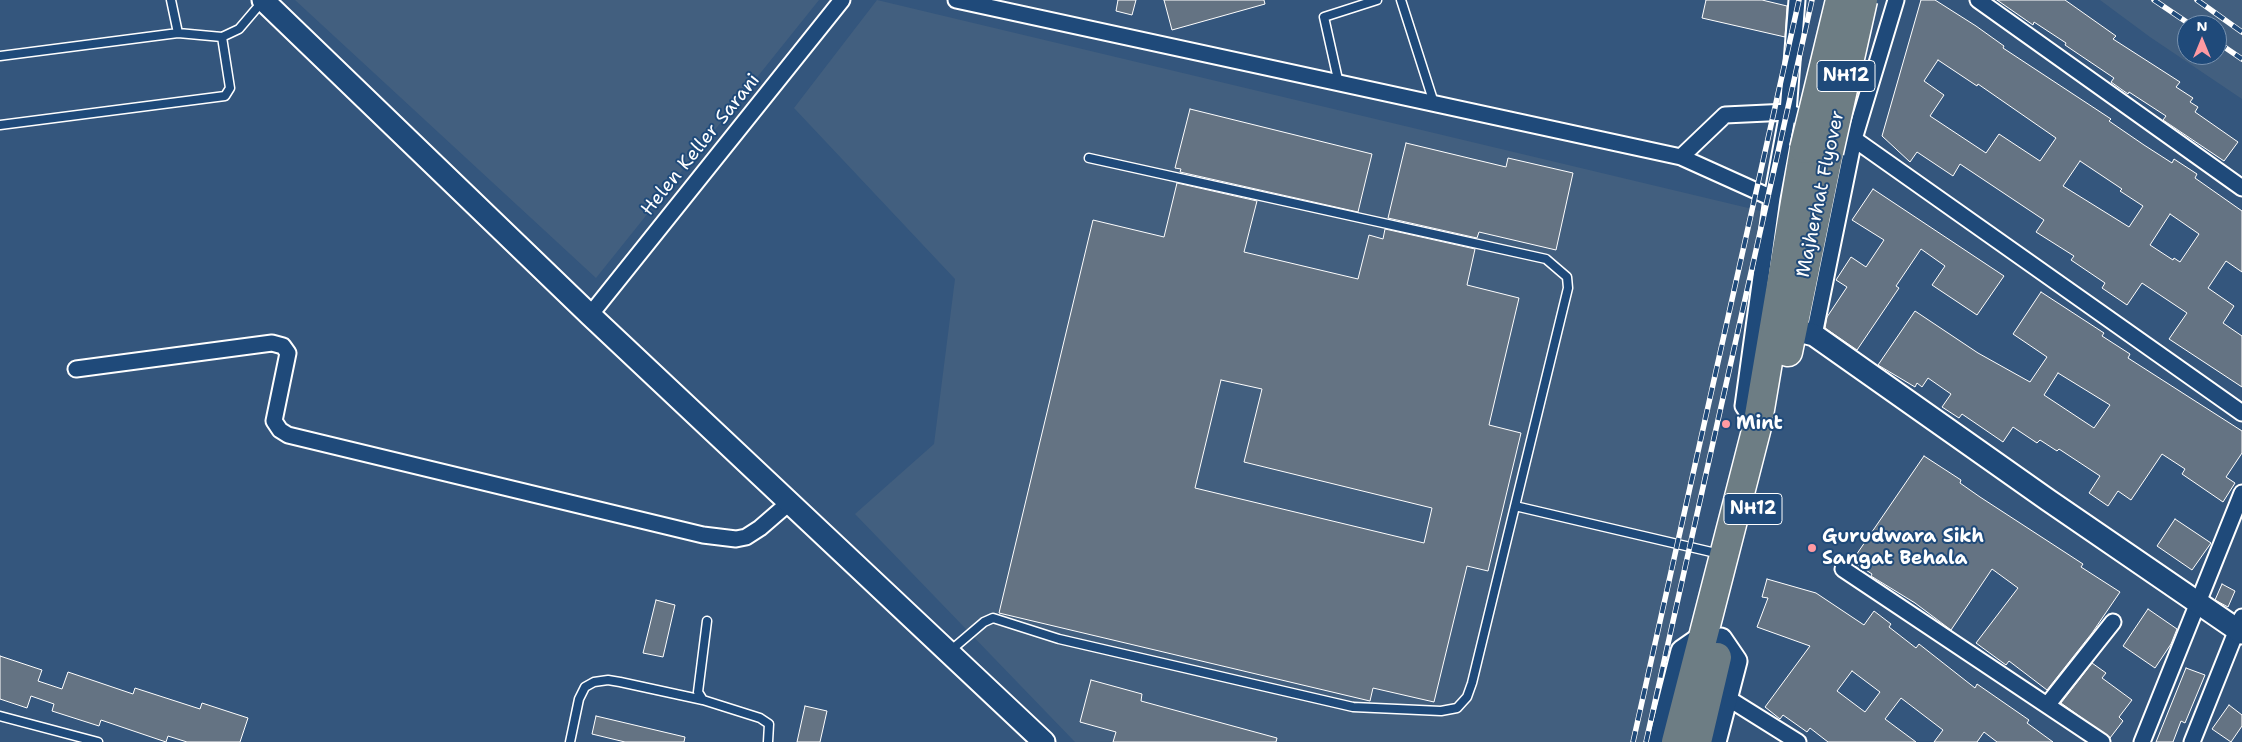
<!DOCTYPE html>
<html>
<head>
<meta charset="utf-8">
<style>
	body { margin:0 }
	#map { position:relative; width:2242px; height:742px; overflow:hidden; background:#34567d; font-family:"Shantell Sans",sans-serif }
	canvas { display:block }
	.north { position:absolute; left:2177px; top:15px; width:50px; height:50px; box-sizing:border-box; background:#1f4a7a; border:1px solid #7992af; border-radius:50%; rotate:0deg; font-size:14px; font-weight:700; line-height:20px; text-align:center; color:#fff }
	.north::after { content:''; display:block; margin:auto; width:18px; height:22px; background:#ff9aa2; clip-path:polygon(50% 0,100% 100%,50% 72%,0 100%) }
</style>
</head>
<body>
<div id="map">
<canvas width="2242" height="742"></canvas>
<div class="north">N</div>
</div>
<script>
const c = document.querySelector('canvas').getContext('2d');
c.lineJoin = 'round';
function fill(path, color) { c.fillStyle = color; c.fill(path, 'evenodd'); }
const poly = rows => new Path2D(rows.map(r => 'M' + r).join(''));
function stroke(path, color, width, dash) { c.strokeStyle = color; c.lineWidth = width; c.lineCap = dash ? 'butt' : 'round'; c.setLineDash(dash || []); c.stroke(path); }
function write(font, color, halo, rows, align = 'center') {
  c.font = font + ' "Shantell Sans",sans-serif'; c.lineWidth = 4; c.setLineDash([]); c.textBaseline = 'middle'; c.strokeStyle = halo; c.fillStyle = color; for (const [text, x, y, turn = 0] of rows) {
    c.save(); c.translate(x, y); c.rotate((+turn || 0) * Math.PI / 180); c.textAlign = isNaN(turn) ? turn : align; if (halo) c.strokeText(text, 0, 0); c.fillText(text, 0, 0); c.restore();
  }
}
fill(poly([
	[295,0,819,0,596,278],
	[877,0,1765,212,1643,742,1075,742,855,514,934,444,955,279,794,108],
	[2100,0,2242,0,2242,99,2150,37],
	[2187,25,2217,25,2217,55,2187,55]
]), '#425f7f');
const building = poly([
	[1118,0,1136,0,1132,15,1116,11,1118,0],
	[1164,0,1264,0,1265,4,1172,30,1164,0],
	[1706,0,1762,0,1787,6,1785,37,1702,18,1706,0],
	[1921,0,1935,0,1976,26,2004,46,2003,48,2111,119,2109,121,2144,145,2172,163,2174,159,2197,174,2195,178,2242,211,2242,272,2226,261,2208,288,2234,306,2223,323,2242,336,2242,387,2169,339,2187,313,2142,283,2127,305,2102,288,2105,283,2071,260,2074,256,2036,232,2044,220,1960,164,1953,176,1917,152,1910,162,1882,136,1921,0],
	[1938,60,1977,86,1978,84,2056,138,2040,161,1999,134,1986,153,1930,116,1944,95,1924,81,1938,60],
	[2080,161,2122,189,2120,191,2143,206,2129,227,2063,186,2080,161],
	[2170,214,2199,234,2180,262,2174,258,2173,260,2150,245,2170,214],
	[1997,0,2065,0,2116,36,2113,39,2180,82,2176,87,2193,98,2190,102,2198,107,2195,112,2238,142,2224,161,2163,120,2166,116,2129,92,2128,94,2111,82,2114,78,2065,45,2066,43,2034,22,2033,25,1997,0],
	[1190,109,1372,154,1358,212,1180,172,1181,169,1175,168,1190,109],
	[1406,143,1506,167,1508,158,1573,173,1556,250,1479,232,1477,238,1388,218,1406,143],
	[1177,183,1257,201,1244,252,1358,279,1369,235,1383,239,1385,229,1475,249,1467,285,1519,298,1489,425,1521,433,1488,571,1467,566,1434,702,1373,688,1370,701,999,613,1093,220,1164,237,1177,183],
	[1221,380,1262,389,1244,462,1432,508,1424,543,1195,488,1221,380],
	[1873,189,2004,276,1977,315,1932,285,1945,266,1921,249,1896,286,1899,288,1857,350,1825,328,1827,317,1847,287,1836,280,1851,257,1866,267,1884,240,1852,220,1873,189],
	[2041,292,2104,333,2102,336,2130,354,2128,358,2242,431,2242,453,2226,477,2235,483,2223,502,2182,474,2185,469,2162,454,2131,500,2118,491,2108,506,2089,493,2100,476,2059,449,2057,451,2040,440,2037,443,2013,427,2003,442,1962,414,1959,418,1942,407,1951,394,1928,378,1922,387,1917,383,1915,387,1878,365,1915,311,1978,353,2030,382,2047,357,2013,334,2041,292],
	[2058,373,2110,405,2094,428,2044,395,2058,373],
	[1924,456,1961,480,1960,483,1980,497,2083,564,2081,567,2120,592,2092,633,2047,690,2009,661,2006,665,1976,643,2018,588,1992,569,1951,630,1915,603,1871,576,1872,574,1852,561,1924,456],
	[2175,519,2211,543,2192,570,2157,546,2175,519],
	[1767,579,1816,593,1864,625,1874,611,1891,624,1889,627,1916,648,1919,644,1975,688,1977,684,2029,720,2027,723,2053,742,1997,742,1984,732,1977,742,1934,742,1943,730,1901,698,1885,719,1916,742,1828,742,1810,728,1807,732,1783,715,1780,719,1765,707,1810,646,1757,627,1768,598,1762,597,1767,579],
	[1852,671,1880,692,1865,712,1837,691,1852,671],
	[2222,584,2235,591,2228,607,2215,600,2222,584],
	[656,600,675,605,663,657,643,653,656,600],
	[2148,609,2177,629,2171,644,2155,668,2123,646,2148,609],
	[0,656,42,670,38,681,62,689,68,672,133,694,135,688,200,709,202,703,248,718,240,742,187,742,168,736,166,742,101,720,99,726,52,711,54,704,31,696,27,708,0,699,0,656],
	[2092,663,2106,673,2102,678,2132,700,2119,717,2123,721,2110,738,2061,703,2092,663],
	[2186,668,2205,675,2185,723,2181,721,2173,742,2156,742,2186,668],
	[1091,680,1142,694,1141,701,1277,738,1276,742,1113,742,1116,732,1080,722,1091,680],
	[2229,705,2242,715,2242,726,2231,742,2212,729,2229,705],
	[805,706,827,711,820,742,797,742,805,706],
	[596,716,685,737,684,742,625,742,592,734,596,716]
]);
fill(building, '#647383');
stroke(building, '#fff', 1);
const lane = poly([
	[171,0,178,33,222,37],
	[1401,0,1434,103],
	[0,56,178,33],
	[1339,84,1324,17,1377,0],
	[0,125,225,96,230,88,222,37,239,29,262,2],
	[1515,506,1720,554],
	[707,621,698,692,703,700,760,718,769,724,768,742],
	[950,651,984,622,993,618,1059,639,1353,707,1441,711,1457,708,1467,697,1472,683,1568,288,1567,277,1546,259,1089,158],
	[0,716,98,742],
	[570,742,579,699,585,687,594,682,608,680,620,682,703,700]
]);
const street = poly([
	[956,0,1681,157,1772,198],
	[1978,0,2242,188],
	[1681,157,1725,115,1788,112,1854,139,2242,413],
	[590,315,842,0],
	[1814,335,1854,139,1896,0],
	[76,369,272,343,283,346,288,353,274,421,280,430,288,435,703,535,736,539,746,537,760,528,790,502],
	[1756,426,1743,406,1772,198,1788,112,1797,0],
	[1843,569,2102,742],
	[1726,697,1798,742],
	[2048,704,2113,622],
	[2142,742,2242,493],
	[2192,742,2242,617]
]);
const secondary = poly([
	[263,0,590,315,1044,742],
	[1779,326,1814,335,2048,500,2242,633],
	[1659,742,1682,651,1705,635],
	[1715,742,1736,661,1721,639]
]);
const highway = poly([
	[1788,352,1829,152],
	[1676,742,1757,427,1804,149],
	[1697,742,1717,657]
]);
stroke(lane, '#fff', 11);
stroke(street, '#fff', 19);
stroke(secondary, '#fff', 25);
stroke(highway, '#fff', 31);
stroke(lane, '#1f4a7a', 8);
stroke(street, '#1f4a7a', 15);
stroke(secondary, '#1f4a7a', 21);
stroke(highway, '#6d7d84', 28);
const rail = poly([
	[2154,0,2191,25],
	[2197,0,2242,32],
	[2217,42,2242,59],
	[1633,742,1799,0],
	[1646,742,1812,0]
]);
stroke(rail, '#fff', 5.5);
stroke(rail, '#1f4a7a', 4, [11]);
const highwayBridge = poly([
	[1804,149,1840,0],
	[1829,152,1863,0]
]);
stroke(highwayBridge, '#fff', 31, []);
stroke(highwayBridge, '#6d7d84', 28);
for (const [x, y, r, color] of [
	[1726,424,5,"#ff9aa2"],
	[1812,548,5,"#ff9aa2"]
]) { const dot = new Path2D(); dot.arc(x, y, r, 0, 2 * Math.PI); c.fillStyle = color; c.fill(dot); stroke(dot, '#1f4a7a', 2); }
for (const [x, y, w] of [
	[1846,76,58],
	[1753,509,58]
]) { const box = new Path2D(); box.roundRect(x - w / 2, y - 15.5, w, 31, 4); c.fillStyle = '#1f4a7a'; c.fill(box); stroke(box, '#fff', 1); }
write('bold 18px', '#fff', null, [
	["NH12",1846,76],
	["NH12",1753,509]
]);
write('19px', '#fff', '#1f4a7a', [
	["Helen Keller Sarani",701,145,-51],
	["Majherhat Flyover",1821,194,-78]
]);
write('bold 19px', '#fff', '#1f4a7a', [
	["Mint",1736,424],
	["Gurudwara Sikh",1822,537],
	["Sangat Behala",1822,559]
], 'left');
</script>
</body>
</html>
